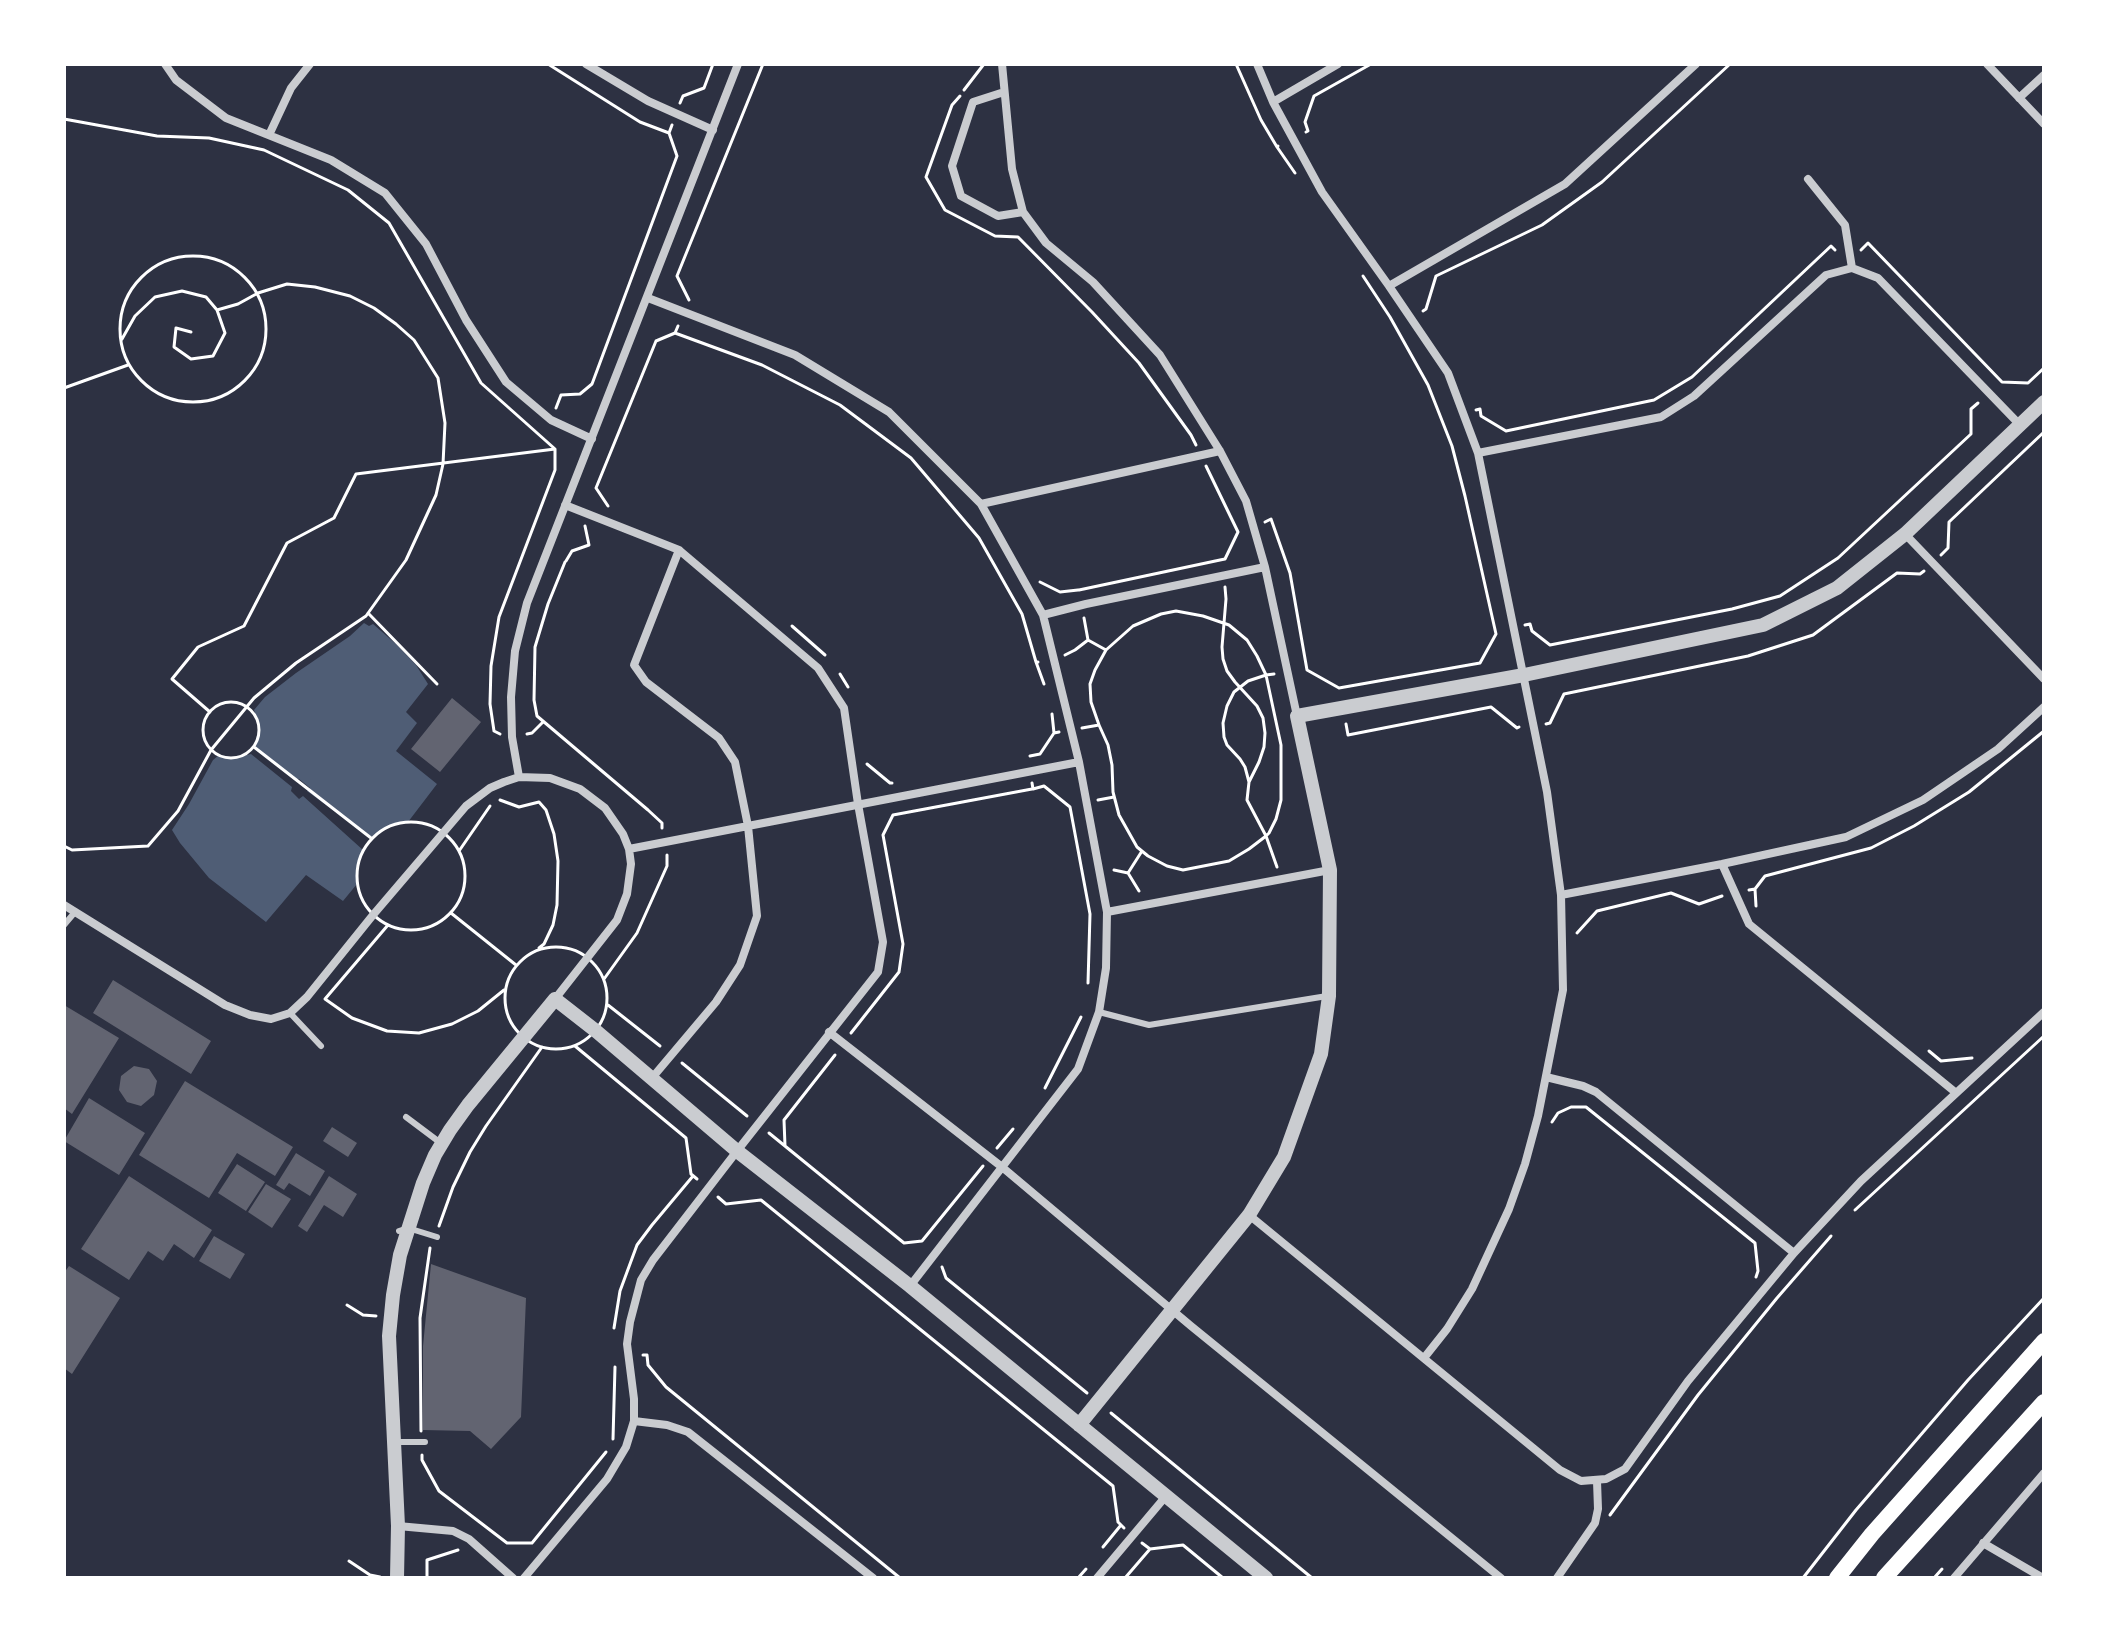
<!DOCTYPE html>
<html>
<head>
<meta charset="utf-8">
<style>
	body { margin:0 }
	#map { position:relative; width:2108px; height:1642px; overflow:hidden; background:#2d3142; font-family:"Space Grotesk",sans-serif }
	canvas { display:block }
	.frame { position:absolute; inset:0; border:66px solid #fff; pointer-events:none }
</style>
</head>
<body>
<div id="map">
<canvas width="2108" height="1642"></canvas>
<div class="frame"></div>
</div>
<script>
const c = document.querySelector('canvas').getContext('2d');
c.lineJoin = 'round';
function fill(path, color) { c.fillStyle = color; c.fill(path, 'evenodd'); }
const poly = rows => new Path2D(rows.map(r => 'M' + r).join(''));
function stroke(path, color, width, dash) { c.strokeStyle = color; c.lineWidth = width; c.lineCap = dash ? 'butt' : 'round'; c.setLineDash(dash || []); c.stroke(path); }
fill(poly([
	[364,623,369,626,373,624,396,644,416,665,428,684,406,712,417,723,396,751,437,784,408,822,398,823,381,830,371,838,307,791,310,788,299,779,296,781,254,746,259,728,254,710,265,697,296,673,350,636],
	[251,754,292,787,291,791,299,799,303,796,363,850,356,871,357,884,343,901,306,875,266,922,209,878,180,843,172,830,189,804,213,760,219,755,235,758]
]), '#4f5d75');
fill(poly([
	[452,698,481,722,440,772,411,749],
	[113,980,211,1041,191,1074,93,1013],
	[64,1005,119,1038,72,1114,64,1108],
	[134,1066,149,1069,157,1081,154,1095,141,1106,127,1102,119,1090,121,1076],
	[185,1081,293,1147,275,1176,237,1153,209,1198,139,1155],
	[89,1098,145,1133,119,1175,64,1141],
	[332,1127,357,1143,348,1157,323,1141],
	[296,1153,325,1171,310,1196,289,1183,284,1190,276,1185],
	[237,1164,265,1182,246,1211,218,1193],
	[129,1176,212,1230,194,1258,174,1244,163,1261,148,1251,129,1280,81,1249],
	[329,1176,357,1194,343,1217,324,1205,307,1232,298,1226],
	[266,1184,291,1199,272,1228,248,1212],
	[214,1236,245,1254,230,1279,199,1261],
	[431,1264,526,1298,521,1417,491,1449,470,1431,423,1430,423,1346],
	[69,1266,120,1298,72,1374,64,1368,64,1273]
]), '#626471');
stroke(poly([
	[548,64,640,122,669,133,672,125],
	[1236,64,1261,120,1277,147,1278,146],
	[964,90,984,64],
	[960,96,952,105,926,177,945,210,995,236,1018,237,1092,312,1139,363,1191,435,1196,445],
	[680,103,683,96,704,88,713,64],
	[64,119,157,136,209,138,264,150,348,190,389,223,481,383,555,449,356,474,334,518,287,543,244,626,198,647,172,679,210,712],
	[1306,132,1308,131,1305,122,1314,96,1371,64],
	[1277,147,1295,173],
	[1861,250,1868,243,2002,382,2028,383,2044,368],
	'120 329a73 73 0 1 1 146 0a73 73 0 1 1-146 0Z',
	[689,300,677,276,763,64],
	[1423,311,1426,309,1436,276,1542,225,1602,182,1730,64],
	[675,333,762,365,840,405,911,458,979,538,1022,614,1036,662],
	[122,339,135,316,155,297,182,291,206,297,217,310,225,333,213,356,191,359,174,347,176,328,191,332],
	[64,388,128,365],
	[556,408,561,395,580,394,592,384,677,156,669,133],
	[1476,410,1480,409,1481,416,1506,431,1654,400,1692,377,1831,246,1835,250],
	[1206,466,1238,532,1225,559,1220,560],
	[608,506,596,488,656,341,675,333,678,326],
	[1265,522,1271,519,1290,573,1307,670,1339,688,1480,663,1496,634,1465,496,1452,446,1428,385,1390,317,1363,276],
	[1941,555,1948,548,1949,522,2044,432],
	[566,561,572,551,589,545,585,526],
	[565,562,548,604,535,647,534,700,537,716,648,810,662,823,662,828],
	[1040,582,1060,592,1078,590],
	[1225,587,1226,599,1222,647,1223,659,1227,671,1235,682,1257,706,1263,718,1265,733,1264,747,1259,762,1249,782],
	[1079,590,1220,560],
	[368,613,437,684],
	[1084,618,1088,640,1106,650],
	[1525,625,1530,624,1532,631,1550,645,1732,609,1780,596,1838,558,1971,434,1971,409,1978,403],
	[792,626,825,655],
	[1065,655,1075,650,1088,640],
	[1038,662,1036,662,1044,684],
	[840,674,848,687],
	'203 730a28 28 0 1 1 56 0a28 28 0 1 1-56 0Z',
	[1052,714,1054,733],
	[1346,724,1348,735,1491,707,1517,728,1519,727],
	[1546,724,1550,723,1564,694,1748,656,1813,635,1897,573,1920,574,1924,571],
	[1099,725,1091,702,1090,684,1095,670,1106,650,1133,626,1161,614,1176,611,1203,616,1229,625,1247,640,1257,656,1266,675,1274,674],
	[1082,728,1099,725,1108,745,1112,765,1113,792,1119,815,1137,847,1148,856,1167,866,1183,870,1229,861,1249,849,1266,836,1269,833,1276,819,1281,800,1281,745,1266,675,1248,681,1234,692,1227,706,1223,723,1224,737,1227,745,1240,759,1245,767,1249,782,1247,800,1266,836,1277,867],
	[500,734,494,731,490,704,491,666,499,617,555,470,555,449],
	[527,734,532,733,543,722],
	[254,747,371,838],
	[1030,756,1040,754,1054,733,1059,732],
	[867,764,890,783,892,783],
	[1032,783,1033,789,1044,786,1070,807,1090,914,1088,983],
	[500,800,519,807,539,802,546,810,554,834,558,861,557,905,553,925,544,944,539,948],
	[1098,800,1114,797],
	'357 876a54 54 0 1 1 108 0a54 54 0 1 1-108 0Z',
	[64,846,72,850,148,846,178,811,211,750,254,698,296,663,366,616,406,560,436,495,443,464,445,423,438,378,414,340,396,324,374,308,350,296,315,287,287,284,258,293,238,304,217,310],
	[459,851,490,806],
	[1114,870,1128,873,1139,891],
	[1128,873,1142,851],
	[1755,889,1756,906],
	[1749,890,1755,889,1765,876,1871,848,1914,826,1969,792,2044,731],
	[451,913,516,965],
	[388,925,325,999,352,1018,387,1031,419,1033,452,1024,478,1011,504,990],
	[1577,933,1597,911,1671,893,1699,904,1722,896],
	'505 998a51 51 0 1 1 102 0a51 51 0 1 1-102 0Z',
	[604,979,637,933,667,866,667,855],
	[608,1005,660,1046],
	[851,1033,899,972,903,944,883,835,893,815,1032,789],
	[575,1046,686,1138,691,1174,697,1179],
	[1929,1051,1941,1061,1972,1058],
	[682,1063,747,1116],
	[1045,1088,1081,1017],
	[1552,1122,1558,1113,1571,1107,1586,1107,1755,1243,1758,1271,1756,1277],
	[769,1133,904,1243,922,1241,983,1166],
	[785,1146,784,1120,835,1055],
	[997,1148,1013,1129],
	[718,1197,726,1204,761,1200,1113,1486,1118,1522,1124,1528],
	[1855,1210,2044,1036],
	[439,1226,453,1187,470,1152,486,1126,542,1047],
	[942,1267,946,1278,1087,1393],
	[347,1305,363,1315,376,1316],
	[614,1328,620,1291,637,1245,652,1225,693,1176],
	[643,1355,647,1355,648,1365,666,1387,900,1578],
	[1111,1413,1312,1578],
	[421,1431,420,1318,430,1248],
	[613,1439,615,1367],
	[422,1455,422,1460,439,1491,507,1543,532,1543,606,1452],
	[1610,1515,1698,1395,1777,1298,1831,1236],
	[1142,1543,1150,1549,1183,1545,1223,1578],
	[1103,1547,1121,1525],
	[349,1561,370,1575,380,1577],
	[427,1578,427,1560,458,1550],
	[1078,1578,1086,1569],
	[1125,1578,1150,1549],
	[1803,1578,1856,1510,1968,1380,2044,1298],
	[1934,1578,1942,1569]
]), '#fff', 3);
stroke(poly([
	[64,925,75,912],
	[1099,1012,1149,1025,1327,996],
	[290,1013,321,1046],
	[406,1117,442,1144],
	[399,1231,408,1228,437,1237],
	[394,1442,425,1442]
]), '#caccd0', 6);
stroke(poly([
	[165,64,176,80,226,118,331,160,385,193,426,244,466,320,506,382,551,420,592,439],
	[586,64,648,101,713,130],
	[1002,64,1012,169,1023,212,1046,243,1093,282,1160,355,1220,451,1246,501,1265,567,1297,716],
	[1257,64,1273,102,1322,192,1389,286,1448,373,1478,453,1547,792,1561,895,1563,990,1538,1116,1525,1164,1509,1209,1472,1289,1447,1329,1424,1358],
	[1987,64,2044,124],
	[1004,92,973,102,952,166,961,196,998,216,1023,212],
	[2019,98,2044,75],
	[1273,102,1338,64],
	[269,135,291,88,310,64],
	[1808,179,1845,225,1852,268],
	[1389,286,1565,184,1696,64],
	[648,298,795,355,889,412,981,504,1043,615,1079,762,1107,912,1106,968,1099,1012,1078,1069,910,1286],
	[1478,453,1661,417,1694,396,1826,275,1852,268,1878,278,2019,424],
	[981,504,1220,451],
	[1905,534,2044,679],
	[1043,615,1086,604,1265,567],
	[519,777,512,737,511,697,515,651,527,603,738,64],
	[629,849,1079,762],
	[1722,864,1749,924,1955,1092],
	[1561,895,1722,864,1846,837,1923,800,1998,749,2044,707],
	[64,905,225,1005,250,1015,271,1019,290,1013,307,997,373,915,466,806,490,788,504,782,519,777,550,778,580,789,605,808,623,834,629,849,631,864,627,894,617,920,555,999],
	[1107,912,1330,870],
	[829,1032,1002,1167,1191,1326,1501,1578],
	[1546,1077,1583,1086,1596,1092,1794,1253],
	[652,1078,716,1002,740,965,757,916,748,826,735,762,719,738,646,682,634,665,679,550],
	[1249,1215,1560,1470,1581,1481,1606,1479,1625,1469,1688,1381,1794,1253,1861,1181,2044,1012],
	[634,1421,667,1425,688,1432,873,1578],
	[398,1526,453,1531,469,1539,513,1578],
	[1983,1543,2043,1578],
	[524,1578,607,1479,626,1447,634,1421,634,1399,627,1344,630,1322,641,1280,653,1260,737,1151,878,972,883,942,858,804,844,708,818,668,679,550,565,505],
	[1097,1578,1166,1496],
	[1557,1578,1595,1523,1598,1509,1597,1481],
	[1954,1578,2044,1473]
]), '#caccd0', 8);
stroke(poly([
	[1079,1425,1249,1215,1284,1157,1321,1054,1329,996,1330,870,1297,716,1524,675,1763,625,1837,588,1905,534,2044,402],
	[397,1578,398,1526,389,1336,393,1295,400,1255,423,1183,435,1155,450,1130,468,1105,555,999,596,1031,737,1151,910,1286,1266,1578]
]), '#caccd0', 14);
stroke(poly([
	[1837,1578,1872,1534,2044,1341],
	[1884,1578,2044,1402]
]), '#fff', 16);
</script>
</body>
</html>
